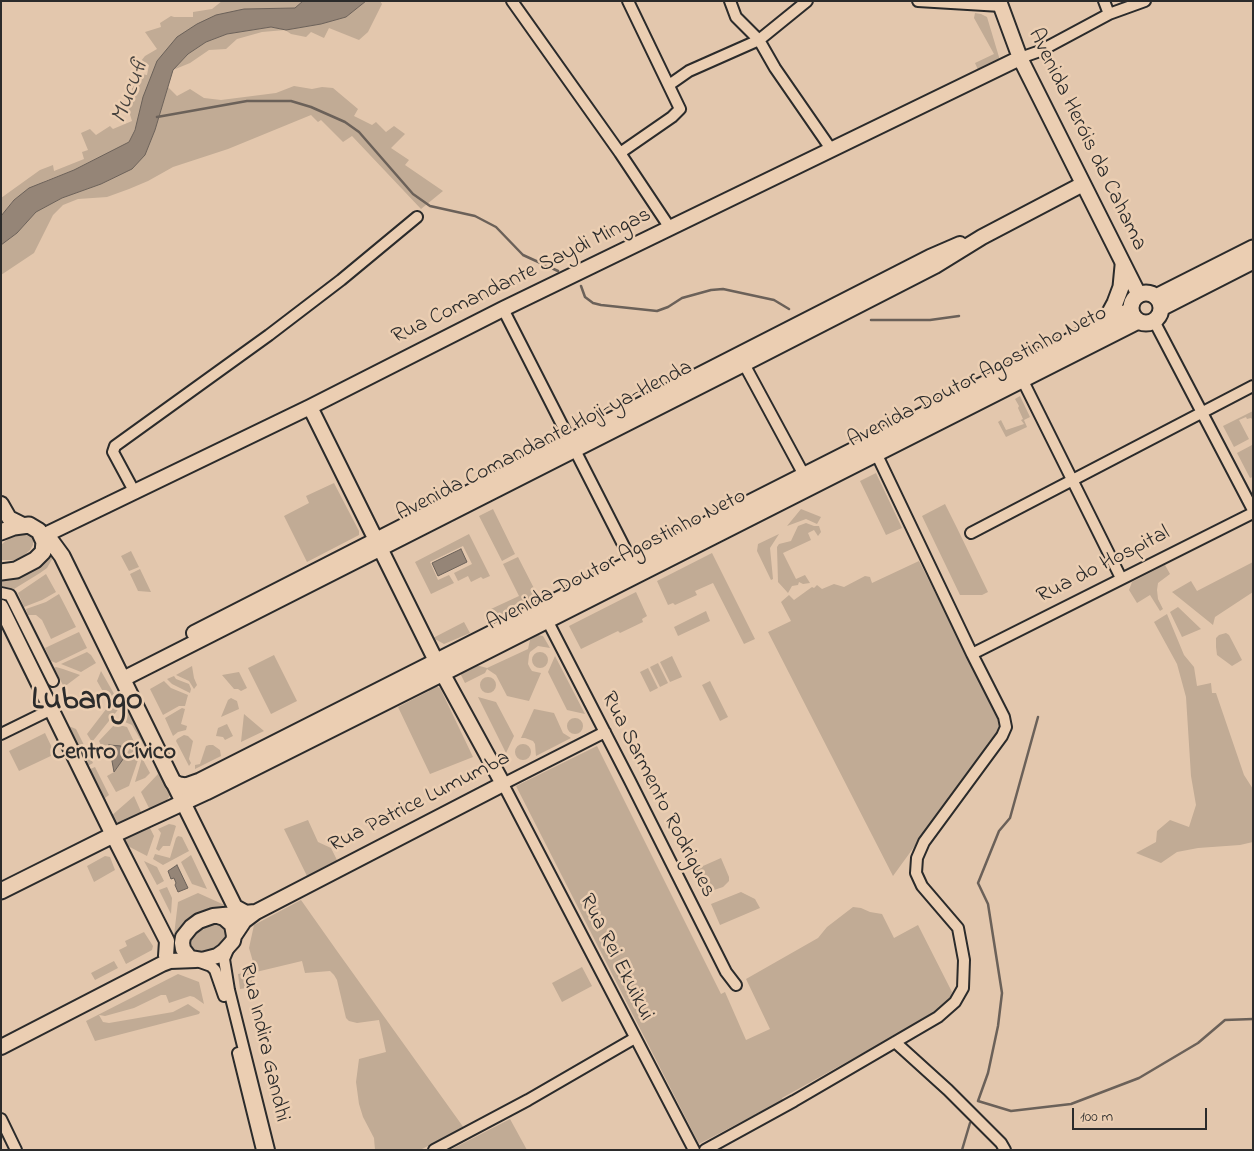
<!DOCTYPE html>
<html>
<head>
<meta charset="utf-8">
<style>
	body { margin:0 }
	#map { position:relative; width:1254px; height:1151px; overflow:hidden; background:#e3c7ad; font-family:"Indie Flower",sans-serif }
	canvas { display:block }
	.frame { position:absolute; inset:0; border:2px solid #2b2b2b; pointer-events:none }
	.scale { position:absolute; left:1072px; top:1108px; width:135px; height:22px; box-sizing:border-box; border:2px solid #2b2b2b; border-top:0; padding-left:6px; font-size:15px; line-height:18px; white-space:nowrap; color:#2b2b2b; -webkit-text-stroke:4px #ebceb2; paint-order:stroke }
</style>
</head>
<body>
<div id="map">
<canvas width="1254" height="1151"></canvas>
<div class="frame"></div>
<div class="scale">100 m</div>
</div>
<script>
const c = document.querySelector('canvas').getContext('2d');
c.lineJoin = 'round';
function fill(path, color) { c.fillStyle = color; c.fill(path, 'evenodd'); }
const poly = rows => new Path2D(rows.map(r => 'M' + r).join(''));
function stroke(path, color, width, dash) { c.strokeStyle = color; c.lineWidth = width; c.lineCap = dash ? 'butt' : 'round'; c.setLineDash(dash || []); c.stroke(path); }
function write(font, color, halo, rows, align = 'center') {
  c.font = font + ' "Indie Flower",sans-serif'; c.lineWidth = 5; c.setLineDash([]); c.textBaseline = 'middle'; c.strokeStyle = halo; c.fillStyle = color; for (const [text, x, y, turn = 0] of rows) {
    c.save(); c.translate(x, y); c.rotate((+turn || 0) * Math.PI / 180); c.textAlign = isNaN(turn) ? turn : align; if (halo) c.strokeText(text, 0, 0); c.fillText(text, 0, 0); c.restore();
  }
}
fill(poly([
	[222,1,303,1,295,8,244,9,197,24,138,122,129,142,74,170,45,181,14,200,1,216,1,198,40,170,53,165,54,171,84,159,82,152,88,150,81,133,90,129,96,135,110,126,113,129,132,121,127,105,132,104,131,99,135,98,135,92,132,91,132,86,138,85,135,73,147,75,149,65,141,61,145,56,157,49,145,32,161,27,160,23,171,16,174,17,193,17,193,12,212,9],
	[366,1,380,1,382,4,368,32,359,40,329,28,324,38,311,32,306,37,291,34,285,30,262,32,237,39,226,49,209,50,190,63,173,70,188,54,206,42,227,34,271,27,286,30,321,24,346,17],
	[975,13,981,14,987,17,999,57,999,61,995,64,979,72,975,63,994,54,974,18],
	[294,86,312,89,322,87,333,88,358,109,354,116,372,125,376,122,386,132,394,126,405,134,391,148,409,160,405,165,443,191,421,209,352,136,343,142,321,120,318,122,311,115,228,149,173,167,148,181,129,189,107,197,78,199,63,205,53,215,34,253,1,275,1,245,17,233,36,212,62,198,101,184,132,169,145,155,155,130,168,87,177,96,190,89,204,98,221,100,276,93],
	[1020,396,1030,417,1024,420,1027,427,1006,437,998,422,1001,420,1006,430,1024,424,1021,420,1023,419,1018,408,1019,406,1015,399],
	[1253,411,1253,420,1251,418,1247,419,1246,417,1239,420,1249,439,1234,447,1223,426],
	[1252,445,1253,477,1250,478,1237,453],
	[876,473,902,528,886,535,860,481],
	[334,483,359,531,359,535,307,562,284,516,309,503,306,496],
	[945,504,957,528,988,592,982,595,960,595,922,516],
	[493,509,515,554,502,561,479,516],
	[801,509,821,517,817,524,806,519,787,526],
	[806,523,814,526,819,526,821,532,818,536,814,530,808,533,811,540,783,553,796,579,805,575,810,583,803,584,799,582,798,585,792,586,788,593,778,582,777,547,779,544,791,541,798,526],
	[21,534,30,535,33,539,33,545,30,550,21,558,14,560,1,560,1,545,9,538],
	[469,534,490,576,483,579,481,577,471,582,468,576,458,581,454,573,472,564,463,546,430,562,438,580,449,575,454,583,431,594,415,562],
	[779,534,770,548,773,579,771,580,757,551,758,544],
	[50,550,55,554,47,568,40,573,14,589,1,586,1,578,22,575,34,569],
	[131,551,139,567,129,571,121,556],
	[712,553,755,639,744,644,713,583,695,591,697,595,675,605,673,603,668,605,657,581],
	[518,557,539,598,496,620,491,609,519,596,503,564],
	[919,561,996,713,1001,727,893,876,768,632,791,621,781,602,789,595,794,600,812,587,814,588,817,585,822,589,834,584,844,587,865,576,870,577,872,583],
	[1253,562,1253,592,1215,617,1213,625,1172,592,1191,581,1197,591],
	[1165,565,1170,574,1158,583,1157,590,1158,599,1163,609,1160,611,1150,595,1137,603,1129,590,1132,582],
	[140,569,151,592,138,591,130,574],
	[46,574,56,592,42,600,24,607,18,593],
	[636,592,647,616,642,619,643,622,620,633,618,631,581,649,569,626],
	[59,594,76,627,51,639,42,620,36,615,28,615,26,609,46,602],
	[1178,607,1201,629,1182,637,1170,612],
	[706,611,710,621,678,636,674,627],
	[1167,614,1184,655,1194,667,1197,686,1211,683,1212,693,1216,693,1244,775,1253,789,1253,842,1240,845,1198,848,1177,852,1161,863,1136,853,1156,842,1157,831,1170,820,1189,827,1196,805,1191,776,1186,697,1177,664,1154,622],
	[464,622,470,633,444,644,433,638],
	[79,632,87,648,56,663,51,661,45,648],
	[1226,633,1229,635,1242,660,1232,666,1217,655,1216,647,1216,638,1219,635],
	[538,635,543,636,550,648,538,646,530,652,529,655,528,664,530,668,532,671,541,673,529,701,507,696,496,675,487,669,485,673,465,683,460,673,476,665,487,668,528,649,530,640],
	[87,652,91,655,96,663,81,672,61,664],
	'532 660a8 8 0 1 1 16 0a8 8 0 1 1-16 0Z',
	[274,655,297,701,271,714,248,668],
	[555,656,585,714,567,710,548,672],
	[672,656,682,677,670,682,660,662],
	[658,663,668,683,660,687,650,667],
	[192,666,194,678,197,685,194,689,189,681,176,675],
	[56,667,63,669,80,675,64,687,54,668],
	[648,668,658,688,650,692,640,672],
	[101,671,121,706,92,742,87,734,110,704,97,681],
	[239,672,247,688,241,691,238,689,234,689,222,675],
	[174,676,176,679,189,684,191,689,190,693,172,684,167,679],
	'480 685a8 8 0 1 1 16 0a8 8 0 1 1-16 0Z',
	[164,681,171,688,188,695,185,706,179,706,163,715,150,689],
	[710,681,728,717,720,721,702,685],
	[432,684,440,688,473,757,430,774,398,707,429,691,429,685],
	[478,697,496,702,514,736,506,753],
	[231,698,237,701,239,709,221,717,228,700],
	[131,706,153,754,150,756,132,725,120,720],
	[182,708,185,709,181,724,187,726,186,730,178,732,173,736,165,718],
	[534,709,554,713,563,733,571,738,536,756,535,744,533,741,525,738,521,738],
	[244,714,264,731,241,742],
	'567 726a8 8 0 1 1 16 0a8 8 0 1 1-16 0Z',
	[115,724,127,727,140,754,129,786,116,792,107,776,114,772,131,747,101,745,99,741],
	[227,724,233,736,225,740,223,737,216,736,218,728],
	[66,725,76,729,93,763,86,767],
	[45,733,55,754,19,771,9,751],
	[184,735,188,736,193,741,189,759,191,763,189,766,176,741,177,739],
	'515 752a8 8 0 1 1 16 0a8 8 0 1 1-16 0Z',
	[209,745,213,745,220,750,221,756,195,769,195,765,200,764,206,746],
	[597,746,721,994,725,992,746,1040,770,1029,746,979,818,938,827,927,853,907,861,908,870,912,882,914,894,938,918,925,952,992,948,1003,940,1009,899,1033,782,1098,783,1100,699,1144,516,786],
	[142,758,150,773,145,778,135,782],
	[157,761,171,789,171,794,165,803,150,810,141,792,158,774,154,764],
	[95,767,109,795,105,798,106,800,104,802,88,770],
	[134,796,142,814,122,823,114,822,110,817],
	[308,820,318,842,331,848,337,860,307,876,284,829],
	[148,824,154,836,147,856,124,844,121,836],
	[169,824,174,825,176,826,170,846,163,846,159,851,156,849,161,833,158,829],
	[178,836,182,837,189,851,163,865,153,859,155,854,170,858,176,838],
	[191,855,207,889,192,884,181,862],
	[105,856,110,857,115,870,94,882,87,866],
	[721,858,729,877,729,881,723,887,705,893,694,870],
	[144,861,157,867,164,881,157,885],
	[167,887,172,898,171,914,159,890],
	[741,892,755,899,760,908,720,925,711,904],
	[198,893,229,907,189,920,174,935,178,902],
	[301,900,337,951,464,1128,420,1150,375,1150,374,1138,363,1117,359,1104,356,1082,359,1059,386,1052,379,1020,357,1023,349,1021,346,1018,337,980,334,975,330,971,305,973,302,961,256,972,249,948,254,925],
	[214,924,222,925,226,929,226,935,223,940,214,948,207,951,197,952,192,949,190,942,193,936,202,928],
	[144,932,153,946,152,950,126,964,119,950,127,946,125,941],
	[114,961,118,968,95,980,91,973],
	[582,967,592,986,562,1002,552,983],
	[250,972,253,987,240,989,238,974],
	[178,974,199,982,204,1004,194,997,190,996,169,1003,166,995,161,995,134,1008,105,1016,99,1015,103,1022,109,1023,173,1012,188,1004,200,1012,199,1014,95,1041,86,1021],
	[510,1119,527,1150,450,1150]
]), '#c1ab95');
const water = poly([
	[303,1,366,1,346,17,321,24,286,30,271,27,227,34,206,42,188,54,173,70,155,130,145,155,132,169,101,184,62,198,36,212,17,233,1,245,1,216,14,200,29,188,74,170,129,142,135,130,143,97,157,61,177,37,197,24,216,15,244,9,295,8,303,1],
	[461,549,467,562,438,576,432,563,461,549],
	[109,745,121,746,126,755,114,772,109,745],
	[177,865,188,888,178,892,175,885,176,883,174,878,171,879,168,871,177,865]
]);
fill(water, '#958577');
stroke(water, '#6b6159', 1);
stroke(poly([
	[157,117,247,101,291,101,311,107,345,122,359,132,413,194,430,206,475,216,496,227,523,255,558,271],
	[581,286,585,297,593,303,601,305,657,311,668,307,682,298,711,290,723,289,774,300,789,309],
	[871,320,930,320,959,316],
	[1038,717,1010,818,999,831,978,883,988,904,1002,993,998,1026,988,1073,978,1101,1011,1111,1071,1104,1139,1078,1198,1043,1225,1020,1253,1019],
	[962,1150,970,1123]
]), '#6b6159', 2.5);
const street = poly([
	[512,1,620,153,670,228],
	[730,1,736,17,759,40,775,68,831,149],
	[918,1,1001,6],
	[1104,1,1109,14],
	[1020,58,1040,51,1109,14,1145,1],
	[669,85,689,71,759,40,807,1],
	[620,153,672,117,680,109,628,1],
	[503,309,634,566],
	[1154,321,1253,510],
	[744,364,804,475],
	[1022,379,1121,578],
	[134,491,113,452,115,446,269,335,341,280,417,217],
	[971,533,1253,386],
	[1,593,10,595,53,681],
	[547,620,630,781,726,972,736,985],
	[972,654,1253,513],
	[605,732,503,784,694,1150],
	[1,734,52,709],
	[229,947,224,959,229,990,269,1150],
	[197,961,211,966,215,970,224,996],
	[895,1042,948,1090,1001,1143,1005,1150],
	[238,1053,262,1150],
	[1,1119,16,1150],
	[434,1150,528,1100,635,1038],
	[705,1150,794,1101,938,1017,955,1002,963,988,964,960,958,928,922,886,916,873,917,858,924,842,1002,736,1006,727,1004,717,972,654,876,453]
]);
const secondary = poly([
	[999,1,1020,58,1139,295],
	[1,504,9,518,23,525],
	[43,536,310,407,503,309,1020,58],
	[1,607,113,835,167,941,166,956],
	[194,633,930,257,960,244],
	[123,679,744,364,935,266,982,237,1083,184],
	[173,782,235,907,246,913],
	[218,916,224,918,232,925,234,936,233,941,224,951,217,956,202,960,190,958,183,949,182,943,183,937,191,927,199,921,213,916,255,912],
	[234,936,244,921,256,912,503,784,439,667,310,407],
	[1,1047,162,964,170,961,196,960]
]);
const primary = poly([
	'1131 308a15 15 0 1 1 30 0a15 15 0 1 1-30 0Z',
	[1156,297,1253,248],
	[1161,308,1253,261],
	[1100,323,1108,316,1115,303,1121,287,1123,266],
	[1,532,14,527,29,525,39,531,44,542,43,552,35,560,16,570,1,572],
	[43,536,51,541,62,556,173,782,179,785,186,786,200,781,1131,310],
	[1,891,113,835,206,792,443,673,1138,321]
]);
stroke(street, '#2b2b2b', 14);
stroke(secondary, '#2b2b2b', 18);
stroke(primary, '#2b2b2b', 19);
stroke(street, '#ebceb2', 10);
stroke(secondary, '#ebceb2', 14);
stroke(primary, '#ebceb2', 15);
write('22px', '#2b2b2b', '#ebceb2', [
	["Avenida Heróis da Cahama",1086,140,64],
	["Rua Comandante Saydi Mingas",522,277,-26],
	["Avenida Doutor Agostinho Neto",978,378,-27],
	["Avenida Comandante Hoji-ya-Henda",545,442,-27],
	["Avenida Doutor Agostinho Neto",617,561,-27],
	["Rua do Hospital",1104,566,-27],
	["Rua Sarmento Rodrigues",657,795,63],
	["Rua Patrice Lumumba",420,803,-27],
	["Rua Rei Ekuikui",615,958,63],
	["Rua Indira Gandhi",263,1043,77]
]);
write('italic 24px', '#46423e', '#ebceb2', [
	["Mucufi",132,91,-69]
]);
write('bold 24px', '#2b2b2b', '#ebceb2', [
	["Centro Cívico",114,754]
]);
write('bold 32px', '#2b2b2b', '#ebceb2', [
	["Lubango",87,703]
]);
</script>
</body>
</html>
